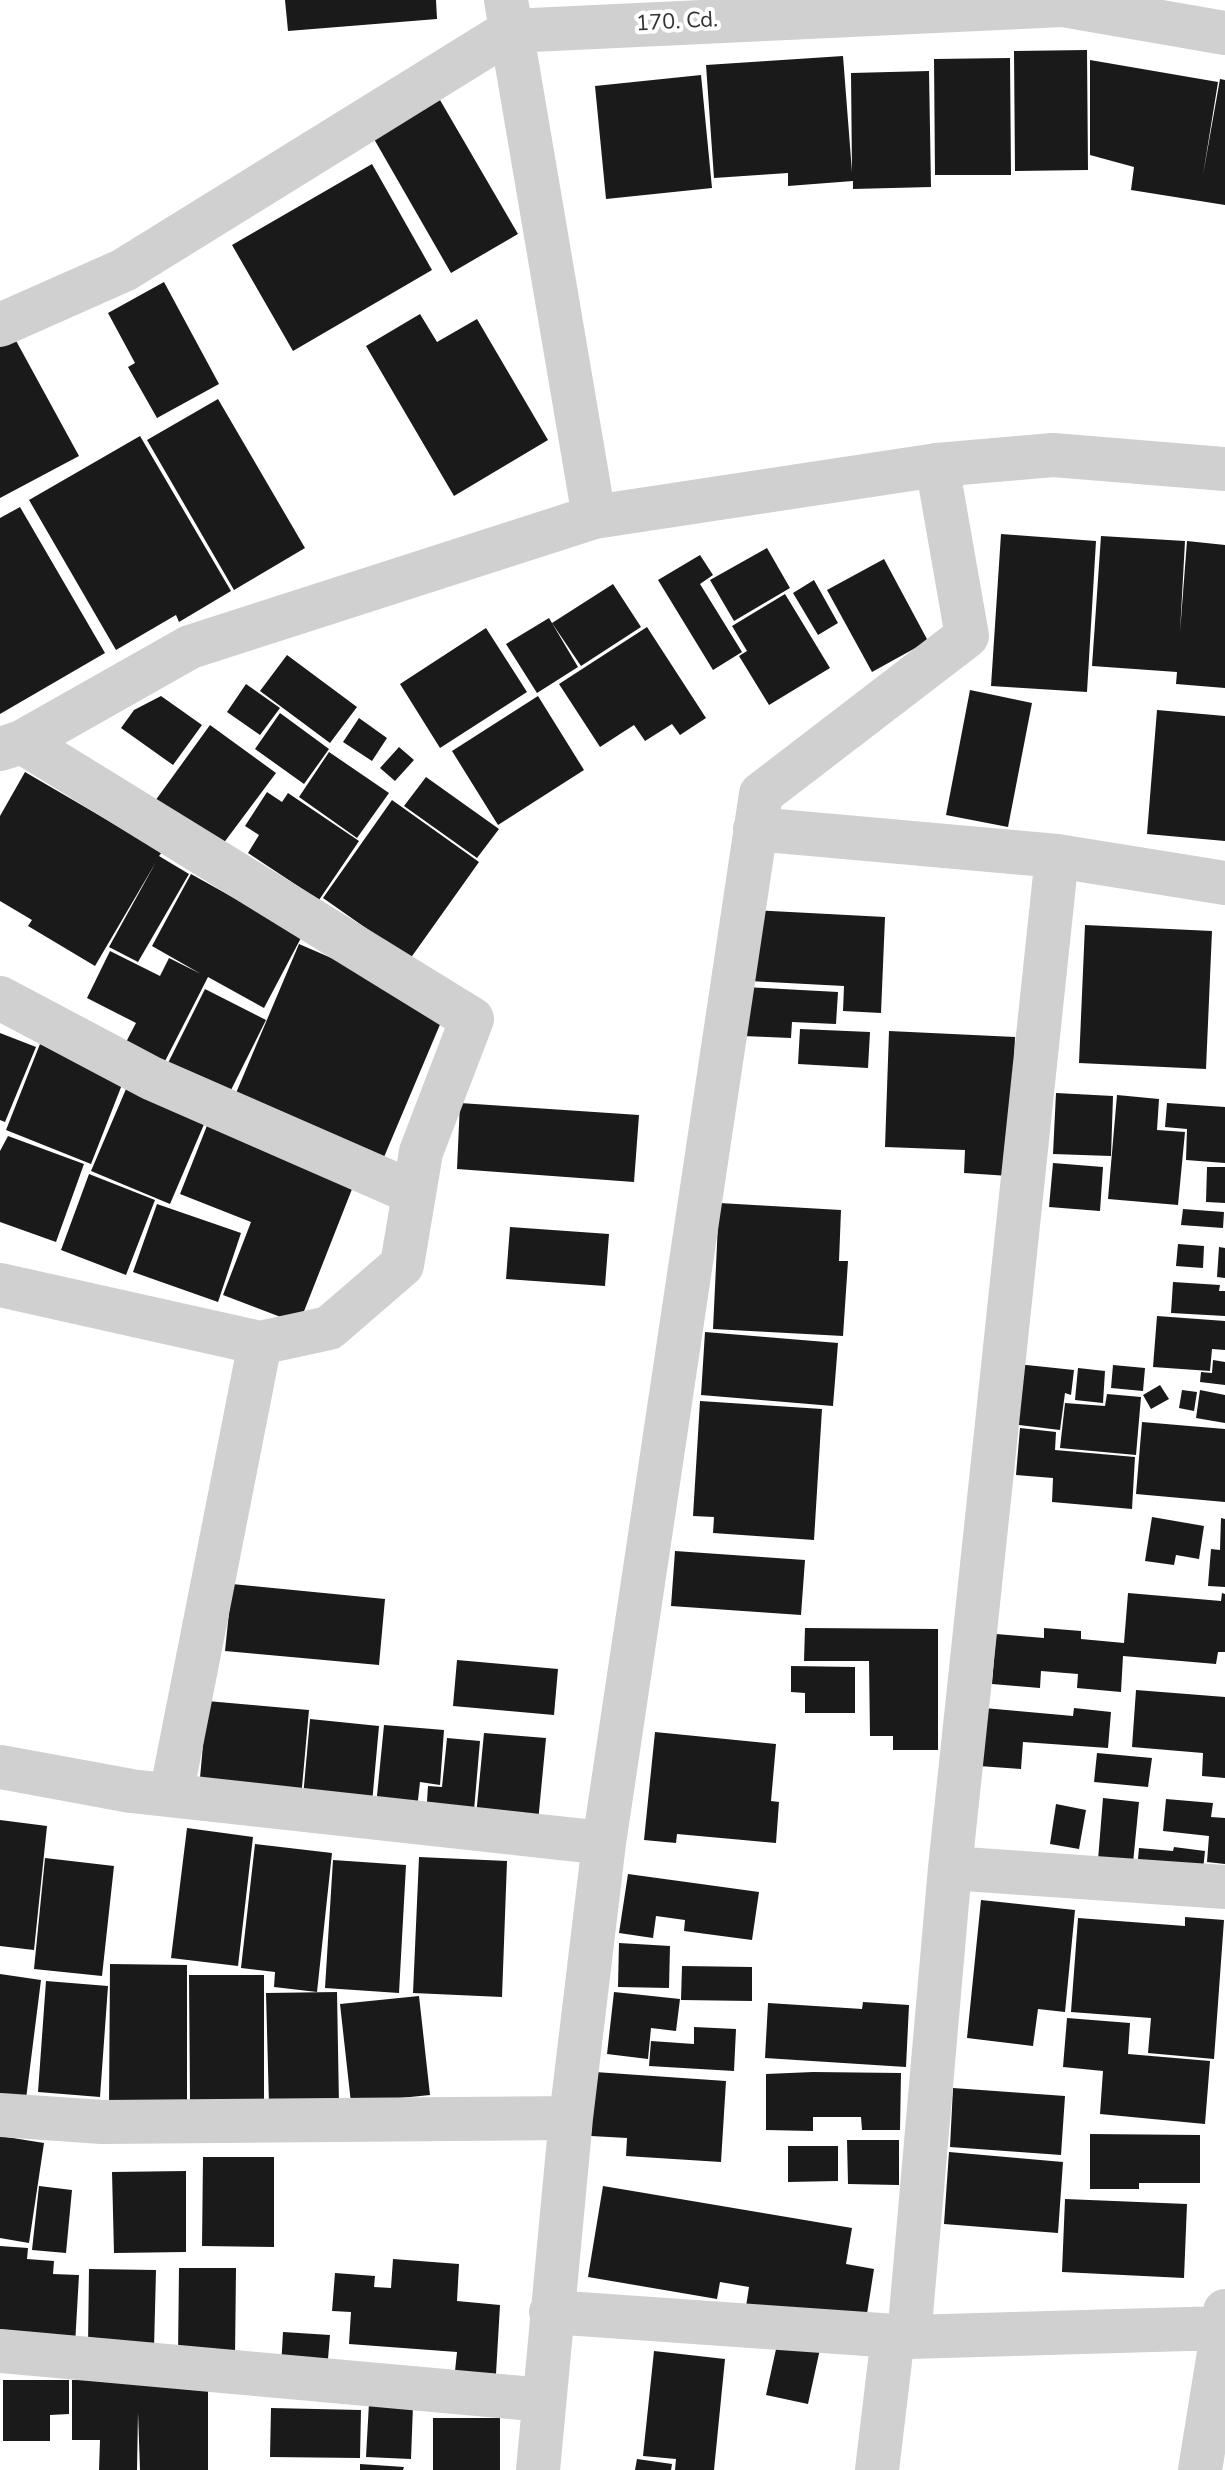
<!DOCTYPE html>
<html>
<head>
<meta charset="utf-8">
<style>
	body { margin:0 }
	canvas { display:block; background:#fff }
</style>
</head>
<body>
<canvas width="1225" height="2470"></canvas>
<script>
const c = document.querySelector('canvas').getContext('2d');
c.lineJoin = 'round';
function fill(path, color) { c.fillStyle = color; c.fill(path, 'evenodd'); }
const poly = rows => new Path2D(rows.map(r => 'M' + r).join(''));
function stroke(path, color, width, dash) { c.strokeStyle = color; c.lineWidth = width; c.lineCap = dash ? 'butt' : 'round'; c.setLineDash(dash || []); c.stroke(path); }
function write(font, color, halo, rows, align = 'center') {
  c.font = font + ' "Nunito Sans",sans-serif'; c.lineWidth = 8; c.setLineDash([]); c.textBaseline = 'middle'; c.strokeStyle = halo; c.fillStyle = color; for (const [text, x, y, turn = 0] of rows) {
    c.save(); c.translate(x, y); c.rotate((+turn || 0) * Math.PI / 180); c.textAlign = isNaN(turn) ? turn : align; if (halo) c.strokeText(text, 0, 0); c.fillText(text, 0, 0); c.restore();
  }
}
fill(poly([
	[285,0,436,0,437,19,288,31],
	[1087,50,1088,170,1015,171,1014,51],
	[843,56,852,172,851,73,929,71,931,187,853,189,853,181,788,186,788,173,714,178,706,65],
	[1010,58,1011,175,935,175,934,59],
	[1090,60,1218,82,1203,175,1220,79,1225,80,1225,205,1131,190,1134,167,1090,155],
	[701,75,712,188,606,199,595,86],
	[440,100,518,234,451,273,374,139],
	[372,164,432,270,293,351,232,245],
	[164,282,219,384,157,418,128,367,135,363,108,313],
	[420,314,437,342,477,319,548,440,454,496,366,346],
	[14,337,79,456,0,498,0,345],
	[218,399,305,548,234,590,147,440],
	[140,436,231,591,179,622,176,615,116,650,29,500],
	[20,507,105,653,0,714,0,518],
	[1001,534,1096,541,1087,692,991,686],
	[1101,536,1185,541,1180,632,1187,541,1225,545,1225,688,1176,684,1177,672,1092,666],
	[767,548,790,588,734,621,710,580],
	[700,555,713,575,700,584,742,652,713,670,658,580],
	[884,559,928,641,872,672,827,590],
	[814,580,838,623,818,635,793,593],
	[613,584,641,627,581,666,552,623],
	[785,594,830,668,769,705,739,656,747,651,732,626],
	[549,618,578,667,537,693,506,644],
	[647,627,706,718,680,735,672,724,645,741,634,725,600,747,559,684],
	[486,628,527,692,440,748,400,684],
	[287,655,357,707,330,743,260,691],
	[246,684,280,708,260,735,227,712],
	[970,690,1032,703,1008,827,946,815],
	[161,696,202,725,173,765,121,728,134,710],
	[538,696,584,770,498,825,452,751],
	[1157,710,1225,716,1225,841,1147,834],
	[280,713,329,749,304,784,255,749],
	[359,718,387,738,372,761,343,742],
	[210,725,276,773,220,848,155,801],
	[399,747,414,760,395,781,380,768],
	[329,752,389,793,357,838,299,797],
	[25,772,162,852,159,856,189,874,138,962,109,947,156,862,95,966,28,926,32,920,0,901,0,816],
	[426,777,499,829,477,858,404,806],
	[267,792,282,802,288,793,359,841,319,900,248,853,259,835,245,826],
	[392,800,479,862,410,959,323,898],
	[191,874,302,936,264,1008,208,977,163,1065,124,1046,136,1023,87,998,110,951,160,976,169,958,201,974,152,946],
	[752,910,885,917,881,1013,843,1011,844,986,749,981],
	[1085,925,1212,931,1206,1069,1079,1063],
	[299,944,447,1008,384,1157,236,1093],
	[745,987,838,992,836,1024,792,1022,791,1038,743,1036],
	[205,989,266,1020,225,1102,164,1071],
	[800,1029,870,1032,868,1068,798,1064],
	[889,1031,1015,1037,1009,1176,964,1173,965,1150,885,1147],
	[0,1033,36,1047,5,1122,0,1120],
	[40,1044,125,1077,91,1164,6,1130],
	[126,1089,205,1122,170,1204,91,1171],
	[1056,1093,1113,1096,1111,1156,1053,1154],
	[1117,1095,1159,1099,1157,1130,1185,1132,1178,1205,1108,1199],
	[460,1103,639,1115,634,1182,457,1169],
	[1167,1103,1225,1107,1225,1163,1186,1160,1187,1129,1165,1127],
	[210,1118,354,1184,299,1324,223,1295,251,1222,180,1194],
	[8,1136,84,1164,56,1242,0,1222,0,1151],
	[1053,1163,1103,1167,1100,1211,1049,1207],
	[1207,1167,1225,1167,1225,1203,1206,1202],
	[89,1174,155,1200,126,1275,61,1250],
	[719,1203,841,1210,839,1261,848,1261,843,1336,713,1329],
	[157,1204,241,1233,218,1302,133,1272],
	[1183,1209,1224,1212,1223,1228,1181,1225],
	[510,1227,609,1234,605,1286,506,1279],
	[1178,1244,1204,1246,1203,1268,1176,1266],
	[1219,1247,1225,1248,1225,1278,1217,1277],
	[1173,1282,1220,1285,1219,1291,1225,1291,1225,1316,1171,1313],
	[1157,1316,1225,1321,1225,1350,1212,1349,1210,1371,1153,1367],
	[705,1332,838,1343,833,1406,701,1395],
	[1213,1360,1225,1362,1225,1385,1200,1382,1201,1372,1212,1373],
	[1017,1364,1074,1370,1071,1395,1065,1393,1060,1430,1011,1424],
	[1113,1365,1145,1368,1143,1391,1111,1388],
	[1078,1368,1105,1371,1103,1403,1075,1400],
	[1160,1385,1169,1399,1151,1409,1143,1395],
	[1182,1390,1197,1392,1194,1411,1179,1408],
	[1200,1390,1225,1395,1225,1423,1196,1418],
	[1107,1394,1141,1397,1136,1455,1060,1448,1065,1403,1105,1406],
	[700,1401,822,1409,814,1540,713,1533,714,1517,693,1516],
	[1142,1422,1225,1429,1225,1502,1136,1494],
	[1020,1428,1056,1432,1055,1450,1135,1457,1132,1509,1052,1502,1053,1478,1016,1475],
	[1152,1517,1204,1526,1199,1559,1176,1555,1174,1565,1145,1561],
	[1221,1518,1225,1519,1225,1587,1208,1586,1211,1549,1220,1550],
	[675,1551,805,1560,801,1615,671,1606],
	[232,1584,385,1599,379,1665,225,1651],
	[1128,1593,1221,1601,1222,1593,1225,1594,1225,1652,1218,1652,1216,1664,1123,1656,1121,1692,1077,1688,1078,1674,1041,1671,1040,1688,992,1684,996,1634,1044,1638,1044,1628,1081,1631,1081,1639,1124,1643],
	[805,1628,938,1629,938,1750,893,1750,893,1736,870,1736,869,1661,804,1661],
	[457,1660,558,1669,554,1715,453,1706],
	[791,1666,855,1667,855,1713,805,1713,805,1693,791,1692],
	[1136,1690,1225,1697,1225,1778,1202,1776,1203,1753,1132,1747],
	[207,1701,309,1710,301,1798,199,1789],
	[984,1708,1073,1716,1074,1708,1111,1712,1108,1748,1023,1742,1021,1769,979,1766],
	[310,1719,379,1726,372,1803,303,1797],
	[384,1725,444,1730,440,1785,420,1782,417,1809,376,1806],
	[655,1732,776,1744,771,1801,779,1802,776,1843,677,1834,676,1843,644,1840],
	[484,1733,546,1738,538,1822,476,1816],
	[447,1738,480,1741,473,1822,426,1817,428,1786,442,1787],
	[1097,1753,1152,1758,1148,1787,1094,1782],
	[1103,1798,1139,1802,1133,1863,1098,1860],
	[1166,1799,1213,1803,1211,1817,1225,1818,1225,1864,1207,1862,1209,1836,1163,1831],
	[1056,1804,1086,1810,1079,1849,1050,1844],
	[0,1820,47,1826,34,1950,0,1946],
	[187,1828,253,1837,238,1966,171,1958],
	[255,1844,332,1853,317,1992,274,1987,275,1972,241,1968],
	[1174,1847,1205,1851,1202,1880,1137,1870,1139,1848,1173,1851],
	[419,1857,507,1861,502,1997,413,1993],
	[45,1858,114,1866,102,1976,34,1969],
	[333,1860,406,1865,399,1993,325,1988],
	[628,1874,759,1892,752,1940,684,1931,685,1920,656,1916,653,1938,619,1933],
	[981,1900,1075,1910,1065,2012,1038,2009,1033,2046,967,2038],
	[1185,1917,1224,1920,1214,2059,1148,2053,1151,2018,1071,2012,1078,1918,1185,1926],
	[619,1943,670,1946,669,1988,618,1987],
	[110,1964,187,1965,187,2108,109,2107],
	[682,1966,752,1967,752,2001,681,2000],
	[0,1974,41,1980,26,2099,0,2096],
	[189,1975,264,1975,264,2101,190,2101],
	[46,1981,108,1986,100,2097,38,2092],
	[337,1992,339,2105,269,2105,266,1993],
	[614,1992,680,1999,676,2031,651,2028,648,2059,607,2054],
	[419,1996,430,2095,351,2103,340,2004],
	[863,2002,909,2005,906,2067,765,2058,768,2003,862,2009],
	[1067,2018,1130,2023,1128,2054,1210,2061,1205,2124,1100,2114,1103,2071,1063,2067],
	[694,2027,736,2029,734,2071,649,2066,651,2041,694,2044],
	[595,2072,726,2081,721,2162,626,2156,627,2138,591,2136],
	[813,2072,901,2073,900,2130,862,2130,861,2117,813,2117,813,2131,766,2130,766,2074],
	[953,2088,1065,2096,1061,2155,950,2147],
	[1090,2134,1200,2135,1200,2183,1139,2183,1139,2189,1090,2189],
	[0,2136,44,2143,29,2243,0,2238],
	[847,2140,899,2140,899,2185,848,2184],
	[788,2146,838,2146,838,2181,788,2182],
	[949,2152,1063,2162,1058,2233,944,2224],
	[203,2157,274,2157,274,2247,202,2246],
	[186,2171,186,2252,114,2253,112,2172],
	[39,2186,72,2190,66,2253,32,2250],
	[603,2186,852,2228,846,2264,874,2269,864,2333,745,2313,749,2287,720,2282,717,2299,588,2277],
	[1065,2199,1187,2204,1184,2278,1062,2272],
	[0,2246,28,2248,27,2259,54,2261,53,2274,79,2275,75,2345,0,2340],
	[393,2259,459,2264,457,2301,500,2305,496,2374,455,2371,457,2352,349,2344,351,2312,332,2311,335,2273,375,2276,374,2287,391,2288],
	[179,2268,236,2268,235,2357,178,2357],
	[89,2269,156,2270,154,2349,88,2347],
	[283,2332,330,2335,327,2371,281,2368],
	[778,2340,820,2349,808,2404,766,2395],
	[654,2351,725,2359,714,2470,675,2470,676,2459,643,2456],
	[3,2380,69,2380,69,2414,50,2415,50,2441,3,2441],
	[72,2380,208,2381,208,2470,140,2470,138,2412,137,2470,99,2470,100,2440,72,2440],
	[369,2403,413,2405,411,2459,366,2457],
	[271,2408,361,2410,360,2458,270,2457],
	[433,2418,500,2418,500,2470,433,2470],
	[637,2459,672,2464,671,2470,635,2470],
	[360,2464,404,2467,403,2470,360,2470]
]), '#1a1a1a');
stroke(poly([
	[506,0,594,517],
	[0,325,124,270,510,31,1063,5,1225,33],
	[755,829,1057,856],
	[0,998,151,1078,414,1193],
	[0,1285,260,1343,329,1328,402,1265,421,1152,472,1019,22,742],
	[0,1767,131,1791,604,1843],
	[171,1795,260,1343],
	[950,1868,1225,1887],
	[0,2115,102,2122,571,2118],
	[551,2312,909,2337,1223,2328,1225,2311],
	[909,2337,950,1868,1057,856,1225,883],
	[0,2351,544,2400],
	[538,2470,571,2118,604,1843,761,794,967,636,937,465],
	[877,2470,893,2336],
	[1200,2470,1223,2328]
]), '#d0d0d0', 44);
stroke(poly([
	[0,749,22,742,190,647,594,517,937,465,1053,455,1225,469]
]), '#d0d0d0', 44);
write('22px', '#333', '#fff', [
	["170. Cd.",677,23,-3]
]);
</script>
</body>
</html>
